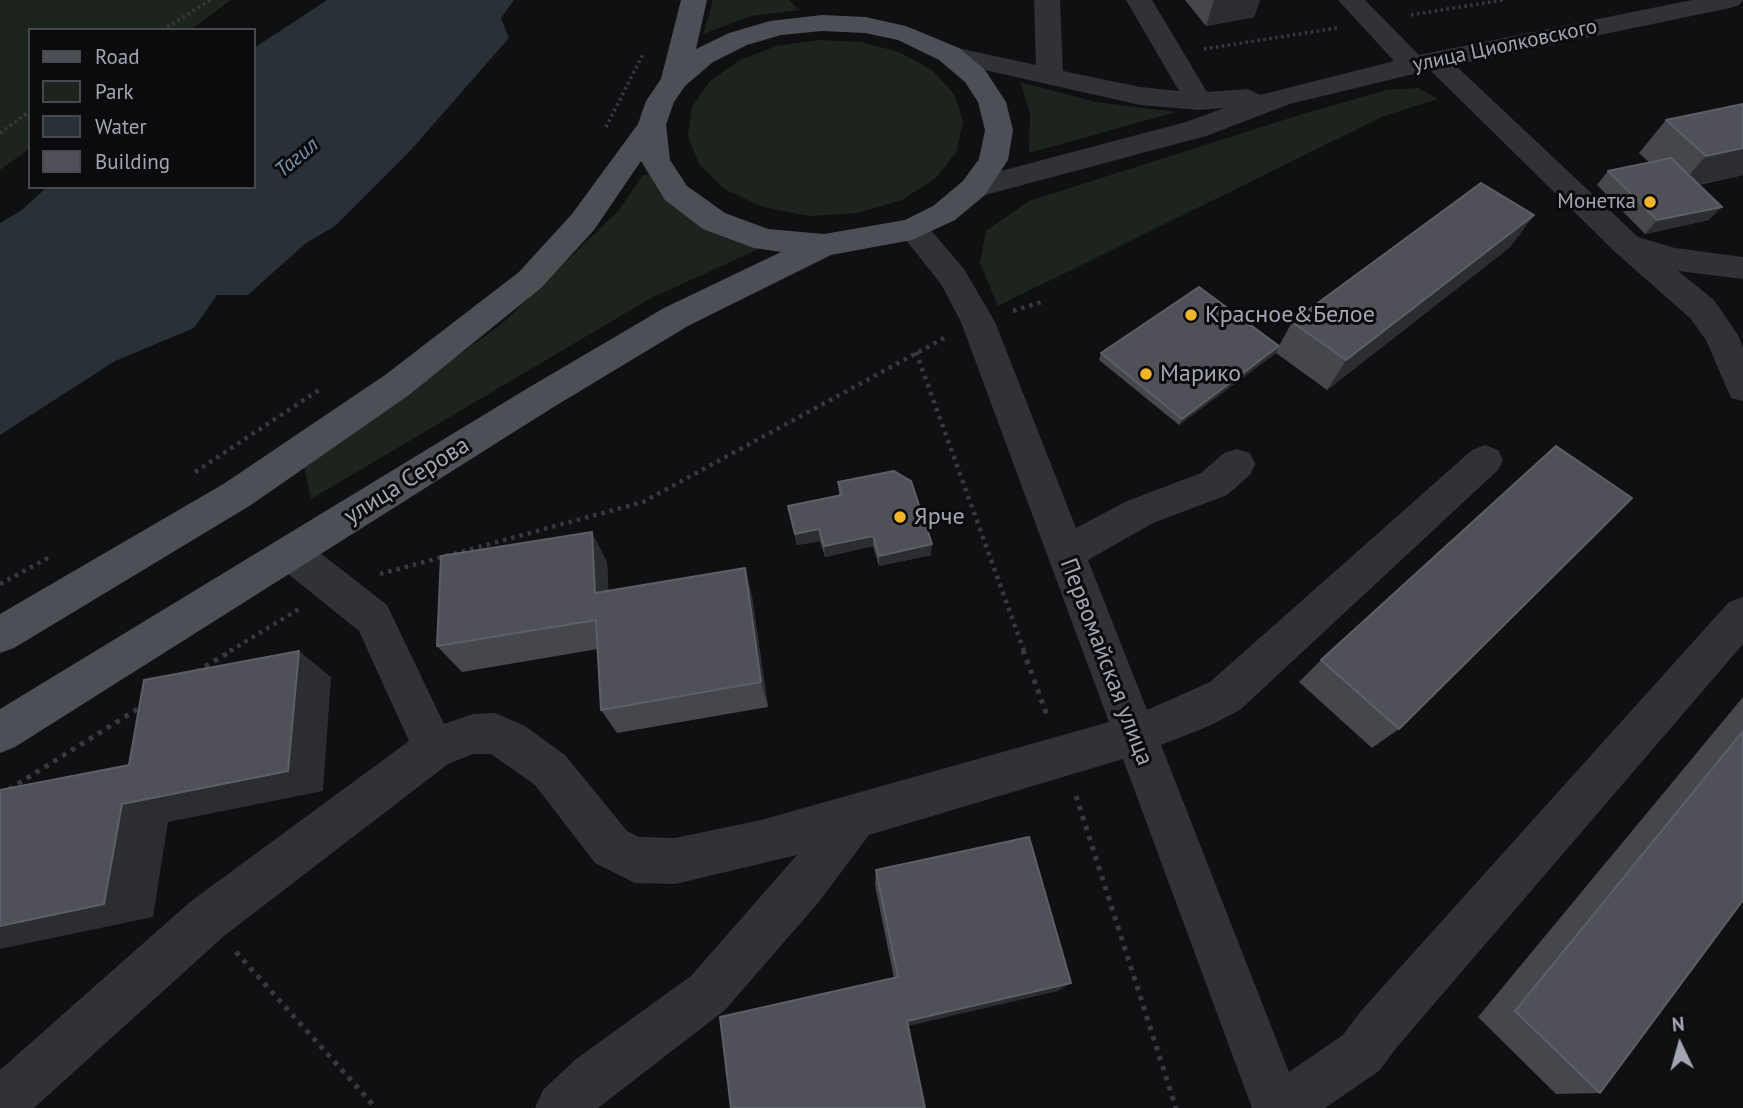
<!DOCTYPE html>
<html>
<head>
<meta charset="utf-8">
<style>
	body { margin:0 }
	#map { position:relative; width:1743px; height:1108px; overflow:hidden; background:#101012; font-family:"PT Sans",sans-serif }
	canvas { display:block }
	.legend { position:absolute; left:28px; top:28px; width:228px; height:161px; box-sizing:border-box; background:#0b0b0d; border:2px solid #47494f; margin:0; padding:9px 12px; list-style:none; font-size:21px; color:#a1a6b2 }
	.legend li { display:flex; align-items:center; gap:14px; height:35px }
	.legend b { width:35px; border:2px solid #47494f }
	.north { position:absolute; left:1645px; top:1010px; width:70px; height:70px; -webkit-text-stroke:5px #0b0b0d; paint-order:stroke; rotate:355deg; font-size:19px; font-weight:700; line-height:28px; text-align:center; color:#a1a6b2 }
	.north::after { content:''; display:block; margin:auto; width:24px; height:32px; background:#a1a6b2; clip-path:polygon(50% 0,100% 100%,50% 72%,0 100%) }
</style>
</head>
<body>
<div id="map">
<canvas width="1743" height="1108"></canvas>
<ul class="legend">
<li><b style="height:9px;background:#4d4f56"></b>Road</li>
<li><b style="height:19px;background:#1d241e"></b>Park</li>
<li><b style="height:19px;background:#293037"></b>Water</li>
<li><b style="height:19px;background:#505158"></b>Building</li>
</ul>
<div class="north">N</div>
</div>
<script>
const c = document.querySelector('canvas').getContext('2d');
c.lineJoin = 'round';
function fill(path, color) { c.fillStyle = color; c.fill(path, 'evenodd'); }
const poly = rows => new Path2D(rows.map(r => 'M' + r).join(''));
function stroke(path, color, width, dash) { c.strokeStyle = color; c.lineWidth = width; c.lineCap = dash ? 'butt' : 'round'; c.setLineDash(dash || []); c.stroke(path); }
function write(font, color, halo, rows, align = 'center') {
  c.font = font + ' "PT Sans",sans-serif'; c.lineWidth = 6; c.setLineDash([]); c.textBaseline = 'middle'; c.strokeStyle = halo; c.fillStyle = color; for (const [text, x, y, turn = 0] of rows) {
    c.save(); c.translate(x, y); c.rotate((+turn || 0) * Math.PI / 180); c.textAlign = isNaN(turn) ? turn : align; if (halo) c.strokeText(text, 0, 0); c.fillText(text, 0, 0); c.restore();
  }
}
fill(poly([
	[0,0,231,0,190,30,30,30,30,148,0,170],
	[713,0,789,0,800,10,751,16,703,34],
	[819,40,861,42,899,52,932,70,954,94,963,121,957,151,936,178,902,200,858,213,809,216,763,207,724,189,699,164,688,136,692,107,710,81,740,60,777,46],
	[1020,82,1096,102,1176,112,1029,153,1030,112],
	[1418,88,1438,99,1384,116,998,306,980,263,986,231,1029,201,1309,112,1387,90],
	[657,174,704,223,759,249,651,298,311,499,304,467,503,323,619,210,643,175]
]), '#1d241e');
fill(poly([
	[327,0,514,0,501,18,509,38,411,150,335,226,306,243,248,295,217,295,194,328,115,361,0,435,0,223,22,210,47,187,254,187,254,48]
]), '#293037');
stroke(poly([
	[1411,15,1503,0],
	[162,30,211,0],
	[1204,49,1337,28],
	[606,127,643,54],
	[0,133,30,111]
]), '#37393e', 3.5, [2.5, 3.5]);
stroke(poly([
	[1013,311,1045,301],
	[916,352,1024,651],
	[195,472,322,388],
	[380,574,643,502,946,337],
	[0,584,48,558],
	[230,651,299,609]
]), '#37393e', 4.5, [3.5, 5]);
stroke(poly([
	[1023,650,1048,718],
	[196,672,233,650],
	[0,795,144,705],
	[1076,796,1176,1108],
	[236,952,376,1108]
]), '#37393e', 5, [4.5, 6]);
fill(poly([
	[1034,0,1060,0,1063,71,1140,87,1179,91,1126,0,1152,0,1207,92,1248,89,1260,95,1394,61,1338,0,1365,0,1419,55,1692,0,1743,0,1739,5,1730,8,1455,65,1638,237,1675,248,1743,257,1743,279,1678,271,1714,300,1738,335,1743,347,1743,401,1731,398,1706,340,1690,318,1615,252,1430,70,1290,104,1206,136,974,198,963,195,959,188,963,181,1186,122,1224,108,1199,110,1140,105,949,62,939,60,936,54,939,48,949,46,1036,65,1034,0],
	[912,218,923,221,964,269,995,322,1076,528,1127,501,1201,473,1224,453,1237,449,1250,453,1255,464,1250,475,1227,495,1153,523,1088,560,1147,710,1210,682,1472,450,1485,445,1498,450,1503,460,1498,470,1240,710,1209,726,1161,745,1289,1072,1343,1035,1361,1011,1729,602,1743,597,1743,644,1397,1047,1379,1071,1325,1108,1252,1108,1123,759,869,835,818,903,725,1010,598,1108,535,1108,543,1090,576,1059,691,976,797,855,675,884,635,883,595,863,535,785,491,754,473,754,448,764,224,936,34,1108,0,1108,0,1070,190,902,409,741,359,631,277,565,272,553,277,541,291,536,305,541,387,605,444,724,473,714,495,713,525,726,565,755,627,831,639,837,675,838,761,820,1109,722,961,322,941,284,897,229,901,221,912,218]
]), '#313237');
fill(poly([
	[681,0,707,0,696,49,729,33,770,21,822,15,865,17,906,26,959,48,985,70,1006,102,1013,130,1008,160,985,195,955,220,912,240,831,255,688,326,552,408,15,747,0,753,0,709,528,388,664,308,781,252,754,248,703,229,665,200,641,161,594,230,541,288,409,395,251,505,14,648,0,653,0,614,225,483,385,375,519,272,572,214,638,124,646,101,661,79,681,0],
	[822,31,865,33,898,40,939,60,965,82,978,102,985,130,979,159,963,181,933,206,905,220,824,234,768,229,725,213,687,186,670,160,666,125,674,102,685,86,713,62,747,45,781,35,822,31]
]), '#4d4f56');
fill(poly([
	[1185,0,1260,0,1254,17,1206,26],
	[1743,104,1743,175,1699,185,1709,220,1645,234,1597,185,1608,171,1649,162,1639,153,1666,120],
	[1534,215,1510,247,1327,390,1276,353,1179,425,1099,360,1101,353,1279,346,1292,322],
	[838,482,931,555,879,566,873,546,825,557,820,541,797,545,788,506,839,495],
	[607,562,608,591,745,568,752,597,768,707,617,733,601,710,598,649,462,672,437,646],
	[1321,660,1399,729,1372,748,1299,682],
	[1743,697,1743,900,1600,1093,1556,1094,1478,1017],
	[876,870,1058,991,894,978,875,885]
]), '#46474d');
fill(poly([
	[1214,0,1260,0,1254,17,1206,26],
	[1743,148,1743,175,1677,189,1706,156],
	[1722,207,1709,220,1645,234,1657,220],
	[1534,215,1510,247,1327,390,1346,360],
	[1279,346,1276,353,1179,425,1182,419],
	[819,529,820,541,797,545,795,534],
	[592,532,607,562,610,621,595,593],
	[873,536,873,546,825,557,824,546],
	[932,544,931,555,879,566,879,556],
	[745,568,752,597,768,707,761,682],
	[299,651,331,677,323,791,168,822,153,917,0,949,0,926,122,804],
	[1071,983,1058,991,904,1027,907,1021]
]), '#2c2d31');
const building = poly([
	[1743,104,1743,148,1706,156,1666,120,1743,104],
	[1671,158,1722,207,1657,220,1608,171,1671,158],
	[1481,183,1534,215,1346,360,1292,322,1481,183],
	[1199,287,1279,346,1182,419,1101,353,1199,287],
	[1556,446,1632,498,1399,729,1321,660,1556,446],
	[894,471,911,481,932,544,879,556,873,536,824,546,819,529,795,534,788,506,842,495,838,482,894,471],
	[592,532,595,593,745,568,761,682,601,710,596,620,437,646,441,556,592,532],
	[299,651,288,771,122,804,104,904,0,926,0,790,129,765,144,680,299,651],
	[1743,731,1743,900,1600,1093,1515,1011,1743,731],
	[1029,837,1071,983,907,1021,925,1108,731,1108,720,1017,898,977,876,870,1029,837]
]);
fill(building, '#505158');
stroke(building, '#5c5f66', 2);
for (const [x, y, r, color] of [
	[1650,202,7,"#f1b529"],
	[1191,315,7,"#f1b529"],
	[1146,374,7,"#f1b529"],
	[900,517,7,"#f1b529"]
]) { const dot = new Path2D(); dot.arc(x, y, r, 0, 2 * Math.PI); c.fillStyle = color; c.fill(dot); stroke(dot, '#0b0b0d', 2.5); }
write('21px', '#a1a6b2', '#0b0b0d', [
	["улица Циолковского",1505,46,-12]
]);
write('italic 21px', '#7793ae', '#0b0b0d', [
	["Тагил",297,158,-40]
]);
write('21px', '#a1a6b2', '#0b0b0d', [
	["Монетка",1636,202]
], 'right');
write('24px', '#a1a6b2', '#0b0b0d', [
	["Красное&Белое",1205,315],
	["Марико",1160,374],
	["Ярче",914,517]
], 'left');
write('24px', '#a1a6b2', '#0b0b0d', [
	["улица Серова",407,481,-32],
	["Первомайская улица",1106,662,69]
]);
</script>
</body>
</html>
